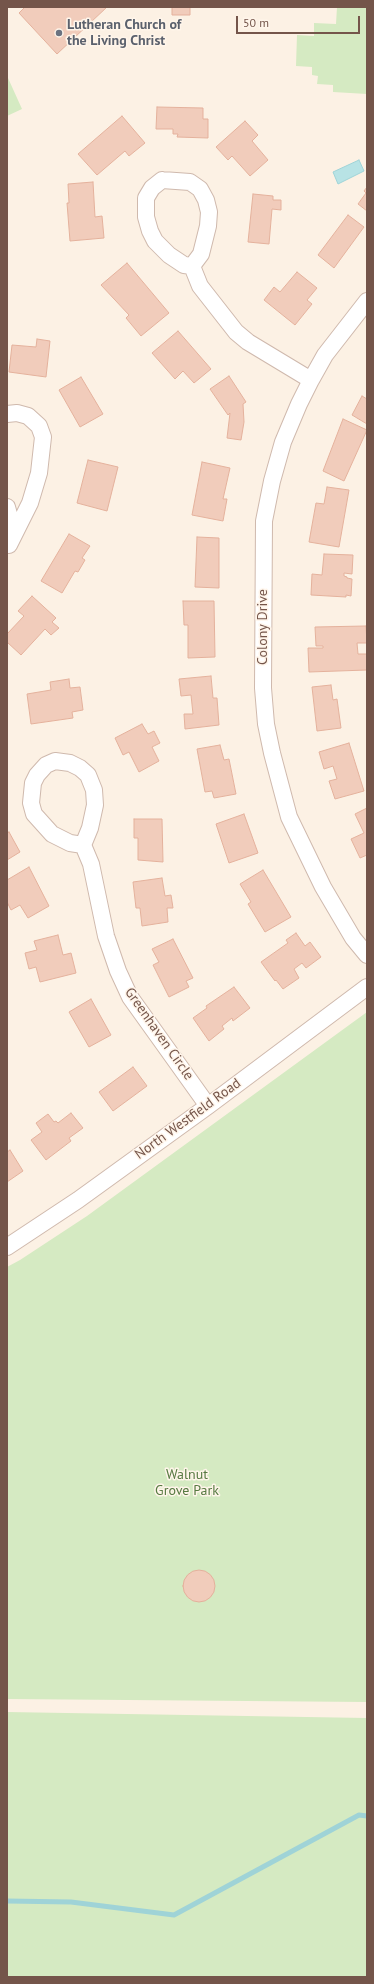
<!DOCTYPE html>
<html>
<head>
<meta charset="utf-8">
<style>
	body { margin:0 }
	#map { position:relative; width:374px; height:1984px; overflow:hidden; background:#fcf1e4; font-family:"PT Sans",sans-serif }
	canvas { display:block }
	.frame { position:absolute; inset:0; border:8px solid #74554a; pointer-events:none }
	.scale { position:absolute; left:236px; top:16px; width:124px; height:18px; box-sizing:border-box; border:2px solid #74554a; border-top:0; padding-left:5px; font-size:12px; line-height:14px; white-space:nowrap; color:#74554a; -webkit-text-stroke:3px #fff5ea; paint-order:stroke }
</style>
</head>
<body>
<div id="map">
<canvas width="374" height="1984"></canvas>
<div class="frame"></div>
<div class="scale">50 m</div>
</div>
<script>
const c = document.querySelector('canvas').getContext('2d');
c.lineJoin = 'round';
function fill(path, color) { c.fillStyle = color; c.fill(path, 'evenodd'); }
const poly = rows => new Path2D(rows.map(r => 'M' + r).join(''));
function stroke(path, color, width, dash) { c.strokeStyle = color; c.lineWidth = width; c.lineCap = dash ? 'butt' : 'round'; c.setLineDash(dash || []); c.stroke(path); }
function write(font, color, halo, rows, align = 'center') {
  c.font = font + ' "PT Sans",sans-serif'; c.lineWidth = 3; c.setLineDash([]); c.textBaseline = 'middle'; c.strokeStyle = halo; c.fillStyle = color; for (const [text, x, y, turn = 0] of rows) {
    c.save(); c.translate(x, y); c.rotate((+turn || 0) * Math.PI / 180); c.textAlign = isNaN(turn) ? turn : align; if (halo) c.strokeText(text, 0, 0); c.fillText(text, 0, 0); c.restore();
  }
}
fill(poly([
	[337,7,367,7,367,94,333,92,333,85,317,84,318,76,312,75,312,67,296,66,297,35,314,36,314,23,336,24],
	[8,78,22,109,7,116,7,79],
	[367,1012,367,1702,7,1699,7,1267,20,1260,87,1216],
	[7,1712,367,1718,367,1977,7,1977]
]), '#d5eac2');
const water = poly([
	[359,160,364,171,338,184,333,172,359,160]
]);
fill(water, '#b8e3e5');
stroke(water, '#9fd3d7', 1);
stroke(poly([
	[7,1901,71,1902,174,1915,359,1815,367,1816]
]), '#9fd3d7', 5);
const building = poly([
	[25,7,107,7,57,54,19,13,25,7],
	[172,7,190,7,190,15,172,15,172,7],
	[157,107,203,108,203,119,208,119,208,138,177,137,178,134,173,134,173,129,156,129,157,107],
	[122,116,145,143,129,156,125,151,97,175,78,154,122,116],
	[245,121,258,135,252,141,268,160,250,176,232,156,228,160,216,147,245,121],
	[93,182,95,217,102,216,104,238,70,241,67,203,69,203,68,184,93,182],
	[367,187,367,211,358,204,366,193,364,191,367,187],
	[253,194,273,196,273,200,281,200,281,210,272,209,269,244,248,242,253,194],
	[348,215,364,227,334,268,318,255,348,215],
	[127,263,169,313,141,336,126,318,129,315,101,285,127,263],
	[297,272,317,288,307,300,312,304,295,325,264,300,274,287,280,292,297,272],
	[178,331,211,369,194,383,183,371,175,379,152,353,178,331],
	[37,339,50,341,46,377,9,372,12,345,36,347,37,339],
	[229,376,246,402,243,404,244,422,241,440,227,438,230,413,228,415,210,389,229,376],
	[81,377,103,414,80,427,59,390,81,377],
	[362,396,367,399,367,424,352,415,362,396],
	[343,419,367,430,344,481,323,471,343,419],
	[88,460,118,467,107,511,77,503,88,460],
	[202,462,230,468,223,499,227,499,223,521,192,515,202,462],
	[327,487,349,490,339,547,309,542,316,503,324,504,327,487],
	[69,534,90,546,82,558,85,560,78,572,75,571,62,593,41,581,69,534],
	[197,537,219,538,219,588,195,587,197,537],
	[324,554,353,555,352,574,344,573,344,576,347,577,347,578,352,579,351,596,346,595,346,597,311,595,312,574,322,575,324,554],
	[32,596,56,618,52,622,59,628,51,635,45,629,21,655,7,642,7,634,24,616,18,611,32,596],
	[183,601,214,601,215,657,188,658,188,625,184,625,183,601],
	[366,626,367,643,357,643,358,654,367,654,367,670,309,672,308,648,323,648,323,646,316,646,315,627,366,626],
	[211,676,213,698,217,698,219,725,185,729,184,714,193,714,191,695,181,696,179,679,211,676],
	[69,679,70,688,80,687,83,710,72,712,73,718,31,724,27,694,51,690,50,682,69,679],
	[331,685,333,700,337,699,341,728,317,731,312,687,331,685],
	[142,724,148,734,154,731,160,743,152,747,159,761,139,772,129,752,123,755,115,738,142,724],
	[349,743,364,791,335,799,329,781,337,779,333,766,324,769,319,752,349,743],
	[220,745,224,760,229,759,236,794,214,798,212,791,205,792,197,749,220,745],
	[367,808,367,855,360,858,351,839,364,833,355,814,367,808],
	[244,814,258,853,229,863,216,824,244,814],
	[134,819,162,819,163,862,138,860,138,838,134,838,134,819],
	[9,832,20,852,7,860,7,833,9,832],
	[29,867,49,906,28,918,20,905,11,910,7,902,7,880,29,867],
	[263,870,291,917,265,932,248,904,251,902,240,884,263,870],
	[162,878,165,896,171,895,173,908,167,908,168,922,142,926,140,908,136,908,133,882,162,878],
	[296,933,305,946,310,942,321,957,306,968,302,963,294,969,299,978,283,989,276,980,275,981,261,962,288,943,286,940,296,933],
	[58,935,63,955,71,953,76,973,40,982,36,967,29,969,25,953,37,950,34,941,58,935],
	[173,939,193,978,186,981,189,987,169,997,153,965,159,962,152,949,173,939],
	[234,987,250,1008,233,1021,232,1018,222,1026,224,1029,209,1041,193,1018,207,1008,206,1006,234,987],
	[91,999,111,1035,89,1047,69,1012,91,999],
	[133,1067,147,1086,113,1111,99,1092,133,1067],
	[71,1113,83,1128,69,1138,71,1141,46,1160,31,1140,42,1132,36,1123,48,1114,54,1122,56,1121,58,1123,71,1113],
	[10,1150,23,1171,7,1182,7,1152,10,1150],
	'183 1586a16 16 0 1 1 32 0a16 16 0 1 1-32 0Z'
]);
fill(building, '#f1ccbb');
stroke(building, '#e4b19c', 1);
const minor = poly([
	[162,180,190,182,200,189,206,200,209,212,208,226,201,254,192,266,184,265,169,255,155,241,150,231,146,217,146,198,152,188,162,180],
	[192,266,200,286,236,332,248,342,311,380],
	[367,301,325,355,311,380,299,404,283,442,272,481,264,521,263,688,266,724,272,753,289,817,323,887,353,938,367,955],
	[7,414,17,413,28,416,39,426,43,437,39,473,30,503,9,545,10,518,7,507],
	[55,761,70,763,80,768,88,775,94,790,95,805,90,828,83,845,70,843,52,834,34,814,31,803,33,783,37,775,46,765,55,761],
	[83,845,91,864,106,936,118,971,130,997,208,1106],
	[7,1247,78,1200,208,1106,367,987]
]);
stroke(minor, '#cfb9ad', 18);
stroke(minor, '#fff', 16);
for (const [x, y, r, color] of [
	[59,33,4,"#6b7280"]
]) { const dot = new Path2D(); dot.arc(x, y, r, 0, 2 * Math.PI); c.fillStyle = color; c.fill(dot); stroke(dot, '#fff5ea', 1.5); }
write('bold 14px', '#5b616d', '#fff5ea', [
	["Lutheran Church of",67,25],
	["the Living Christ",67,41]
], 'left');
write('14px', '#74554a', '#fff5ea', [
	["Colony Drive",263,627,-90],
	["Greenhaven Circle",159,1034,55],
	["North Westfield Road",188,1119,-36]
]);
write('14px', '#577a42', '#fff5ea', [
	["Walnut",187,1475],
	["Grove Park",187,1491]
]);
</script>
</body>
</html>
